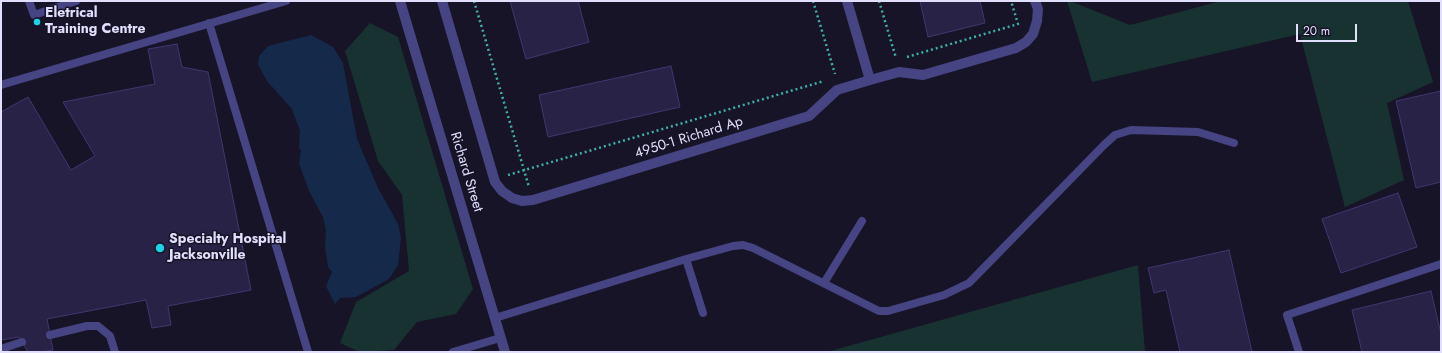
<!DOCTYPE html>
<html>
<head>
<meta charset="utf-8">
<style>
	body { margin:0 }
	#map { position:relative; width:1442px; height:353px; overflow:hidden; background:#171428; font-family:Jost,sans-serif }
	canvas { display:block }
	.frame { position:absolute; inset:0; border:2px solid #e2dffc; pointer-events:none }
	.scale { position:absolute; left:1296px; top:24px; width:61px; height:18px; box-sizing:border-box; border:2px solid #e2dffc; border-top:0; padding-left:5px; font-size:12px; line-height:14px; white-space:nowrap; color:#e2dffc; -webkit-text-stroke:3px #171428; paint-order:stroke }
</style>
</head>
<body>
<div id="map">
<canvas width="1442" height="353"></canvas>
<div class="frame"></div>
<div class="scale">20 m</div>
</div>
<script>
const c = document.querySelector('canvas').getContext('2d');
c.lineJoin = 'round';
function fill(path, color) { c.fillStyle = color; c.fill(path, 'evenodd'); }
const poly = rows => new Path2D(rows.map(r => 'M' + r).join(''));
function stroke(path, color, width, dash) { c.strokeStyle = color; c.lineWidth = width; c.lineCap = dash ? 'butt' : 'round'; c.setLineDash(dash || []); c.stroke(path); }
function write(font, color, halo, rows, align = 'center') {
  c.font = font + ' Jost,sans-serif'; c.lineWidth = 3; c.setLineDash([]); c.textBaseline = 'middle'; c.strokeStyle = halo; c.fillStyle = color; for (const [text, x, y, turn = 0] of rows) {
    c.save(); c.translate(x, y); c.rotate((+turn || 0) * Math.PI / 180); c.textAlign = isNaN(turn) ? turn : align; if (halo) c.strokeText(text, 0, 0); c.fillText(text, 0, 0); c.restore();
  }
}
fill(poly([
	[1067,1,1070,1,1130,25,1221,1,1408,1,1433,82,1387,103,1404,180,1345,207,1300,34,1092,82],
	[370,23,398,37,473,289,456,314,417,322,394,350,360,352,340,343,356,302,409,271,402,195,378,161,345,51],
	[1138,265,1145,352,827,352]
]), '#173231');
fill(poly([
	[311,35,333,47,343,63,357,139,378,188,398,224,401,238,398,265,389,279,356,297,340,298,335,304,326,286,332,272,328,267,325,247,326,230,323,217,309,191,299,163,301,151,299,147,300,131,292,109,267,81,258,64,259,56,268,46]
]), '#152a4b');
const building = poly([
	[510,1,578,1,589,42,526,59,510,1],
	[920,1,980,1,985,23,928,37,920,1],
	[177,44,182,67,208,72,251,290,168,306,171,325,152,328,146,300,47,319,53,350,41,352,28,352,19,337,1,340,1,112,28,97,71,170,95,156,63,102,155,84,148,49,177,44],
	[671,66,680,107,548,137,539,95,671,66],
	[1441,91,1441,182,1416,188,1396,101,1441,91],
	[1398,193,1417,247,1341,273,1322,219,1398,193],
	[1229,250,1252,352,1180,352,1166,290,1154,293,1148,268,1229,250],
	[1431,291,1441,334,1441,352,1362,352,1352,310,1431,291]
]);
fill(building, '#292247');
stroke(building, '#423671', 1);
stroke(poly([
	[474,1,529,187],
	[813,1,835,74],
	[879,1,896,58],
	[907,57,1018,24,1011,1],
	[508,175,824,81]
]), '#3eb0a9', 2.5, [2, 3]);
stroke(poly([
	[29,1,34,15,76,1],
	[209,23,308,352],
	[1,85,286,1],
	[686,259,703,313],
	[824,283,862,221],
	[495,318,686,259,733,246,743,245,753,248,879,311,888,311,944,295,969,283,1104,145,1115,135,1131,130,1198,132,1234,143],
	[50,335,87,326,98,326,110,336,115,352],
	[1,349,22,342],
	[453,352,500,338],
	[1299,352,1287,315,1441,264]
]), '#464482', 8);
stroke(poly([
	[400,1,505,352],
	[442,1,495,182,502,191,512,198,522,201,533,200,809,116,837,90,870,80,899,72,923,75,1016,48,1026,42,1033,34,1037,21,1038,9,1035,1],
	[847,1,870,80]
]), '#464482', 10);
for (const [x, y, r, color] of [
	[37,22,4,"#1fd3e7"],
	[160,248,5,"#1fd3e7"]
]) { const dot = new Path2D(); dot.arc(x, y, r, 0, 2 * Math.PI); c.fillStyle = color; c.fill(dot); stroke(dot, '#171428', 1.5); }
write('bold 14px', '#e2dffc', '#171428', [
	["Eletrical",45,14],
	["Training Centre",45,30],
	["Specialty Hospital",169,240],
	["Jacksonville",169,256]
], 'left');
write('14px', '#e2dffc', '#171428', [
	["4950-1 Richard Ap",689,138,-17],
	["Richard Street",466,172,73]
]);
</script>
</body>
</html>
